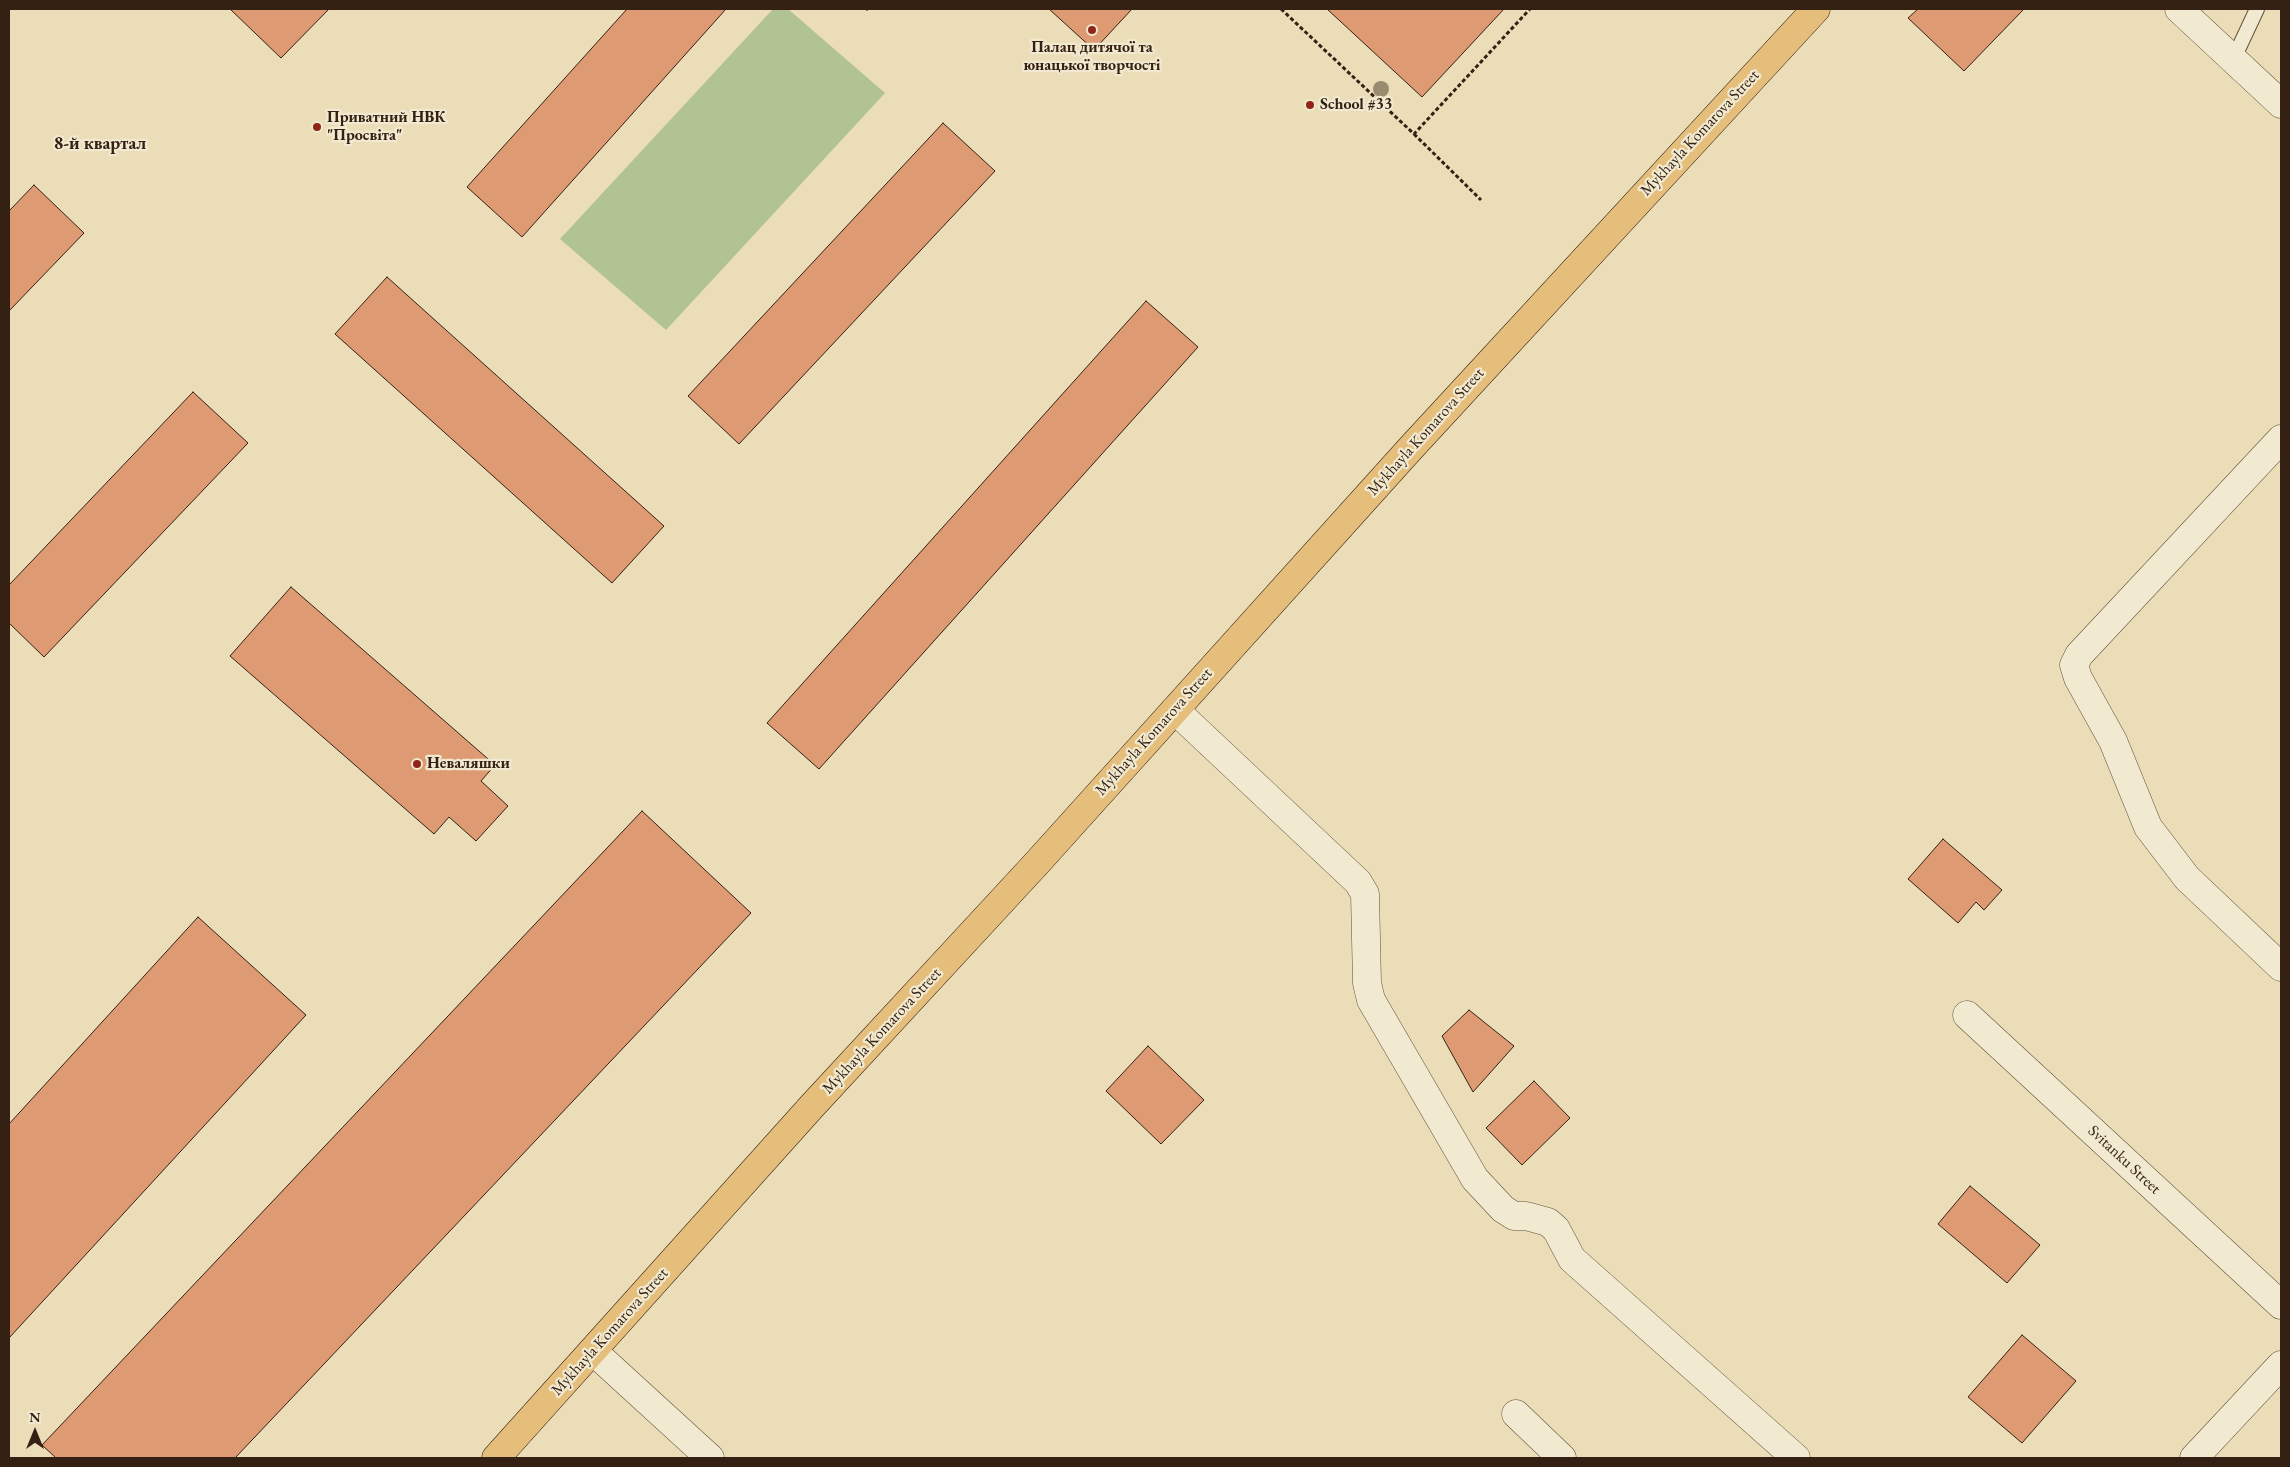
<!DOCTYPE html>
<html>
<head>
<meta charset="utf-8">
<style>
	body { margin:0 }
	#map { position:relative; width:2290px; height:1467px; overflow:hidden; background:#eaddb7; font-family:"EB Garamond",serif }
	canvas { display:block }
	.frame { position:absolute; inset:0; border:10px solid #352113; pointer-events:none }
	.north { position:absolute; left:10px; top:1407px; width:50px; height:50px; -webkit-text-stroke:4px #f1e9d0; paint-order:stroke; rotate:0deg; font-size:14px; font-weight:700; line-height:20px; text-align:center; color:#352113 }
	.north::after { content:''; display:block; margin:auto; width:18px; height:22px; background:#352113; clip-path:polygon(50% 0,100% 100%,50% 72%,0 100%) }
</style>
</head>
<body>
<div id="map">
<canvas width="2290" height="1467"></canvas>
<div class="frame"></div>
<div class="north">N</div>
</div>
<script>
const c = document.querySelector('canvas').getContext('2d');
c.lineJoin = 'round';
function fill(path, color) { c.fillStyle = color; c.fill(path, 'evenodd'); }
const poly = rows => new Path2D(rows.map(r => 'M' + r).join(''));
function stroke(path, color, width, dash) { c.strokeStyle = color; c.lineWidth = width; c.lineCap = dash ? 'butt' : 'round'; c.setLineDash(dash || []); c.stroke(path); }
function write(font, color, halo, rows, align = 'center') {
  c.font = font + ' "EB Garamond",serif'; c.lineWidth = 4.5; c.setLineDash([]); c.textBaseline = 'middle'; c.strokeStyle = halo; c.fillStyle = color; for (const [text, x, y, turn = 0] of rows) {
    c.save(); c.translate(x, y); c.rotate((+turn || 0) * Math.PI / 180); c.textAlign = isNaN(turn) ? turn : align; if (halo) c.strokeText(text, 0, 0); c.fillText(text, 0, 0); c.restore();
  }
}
fill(poly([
	[773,9,788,9,885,93,666,330,560,239]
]), '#b1c293');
const building = poly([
	[230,9,329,9,281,58,230,9],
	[627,9,726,9,522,237,467,187,627,9],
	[1049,9,1132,9,1094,50,1049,9],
	[1327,9,1504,9,1422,97,1327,9],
	[1918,9,2024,9,1964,71,1908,18,1918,9],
	[943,123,995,171,739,444,688,396,943,123],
	[34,185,84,233,9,311,9,211,34,185],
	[387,277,664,526,612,583,335,334,387,277],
	[1146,301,1198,347,819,769,767,723,1146,301],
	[193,392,248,443,44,657,9,623,9,585,193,392],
	[291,587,495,765,481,781,508,806,476,841,449,817,434,834,230,656,291,587],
	[642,811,751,913,235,1458,56,1458,42,1445,642,811],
	[1943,839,2002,890,1984,910,1976,902,1958,923,1908,879,1943,839],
	[198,917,306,1015,9,1338,9,1124,198,917],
	[1469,1010,1514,1046,1473,1092,1442,1036,1469,1010],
	[1148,1046,1204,1100,1161,1144,1106,1091,1148,1046],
	[1534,1081,1570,1118,1522,1165,1486,1128,1534,1081],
	[1970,1186,2040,1245,2007,1283,1938,1224,1970,1186],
	[2022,1335,2076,1381,2022,1443,1968,1397,2022,1335]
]);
fill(building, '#de9a72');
stroke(building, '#352113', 1);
const service = poly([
	[2234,58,2257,9]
]);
const minor = poly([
	[2281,439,2079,655,2074,665,2078,678,2113,741,2148,827,2187,878,2281,967],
	[1175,710,1358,882,1365,894,1367,983,1371,1000,1475,1179,1503,1209,1514,1216,1526,1216,1548,1222,1556,1229,1572,1259,1796,1458],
	[1967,1015,2281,1305],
	[594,1352,710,1458],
	[1516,1414,1562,1458],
	[2194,1458,2281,1365]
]);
const tertiary = poly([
	[2179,9,2281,104]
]);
const primary = poly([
	[496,1458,813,1105,1036,864,1409,450,1816,9]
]);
stroke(service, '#62503c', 16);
stroke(minor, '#62503c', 29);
stroke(tertiary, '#62503c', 29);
stroke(primary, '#352113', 29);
stroke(poly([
	[867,9,868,10],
	[1281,9,1414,134,1530,9],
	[1414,134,1481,200]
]), '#352113', 3, [4, 2.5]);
stroke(service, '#f1e9d0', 14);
stroke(minor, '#f1e9d0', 28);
stroke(tertiary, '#f1e9d0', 28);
stroke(primary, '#e5be7c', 28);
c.fillStyle = '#988c6e';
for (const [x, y] of [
	[1381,89]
]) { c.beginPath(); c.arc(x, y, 8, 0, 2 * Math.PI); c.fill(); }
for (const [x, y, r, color] of [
	[1092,30,5,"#8f2418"],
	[1310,105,5,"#8f2418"],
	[317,127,5,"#8f2418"],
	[417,764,5,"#8f2418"]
]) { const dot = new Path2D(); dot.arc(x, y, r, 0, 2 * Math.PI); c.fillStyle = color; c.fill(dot); stroke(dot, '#f1e9d0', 2); }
write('bold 16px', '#352113', '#f1e9d0', [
	["Палац дитячої та",1092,48,"center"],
	["юнацької творчості",1092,66,"center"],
	["School #33",1320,105],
	["Приватний НВК",327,118],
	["\"Просвіта\"",327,136],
	["Неваляшки",427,764]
], 'left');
write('16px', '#352113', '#f1e9d0', [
	["Mykhayla Komarova Street",1700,133,-47],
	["Mykhayla Komarova Street",1426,432,-48],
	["Mykhayla Komarova Street",1154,732,-48],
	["Mykhayla Komarova Street",882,1031,-47],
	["Svitanku Street",2124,1160,43],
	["Mykhayla Komarova Street",610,1332,-48]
]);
write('bold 18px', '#352113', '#f1e9d0', [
	["8-й квартал",100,144]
]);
</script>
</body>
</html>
